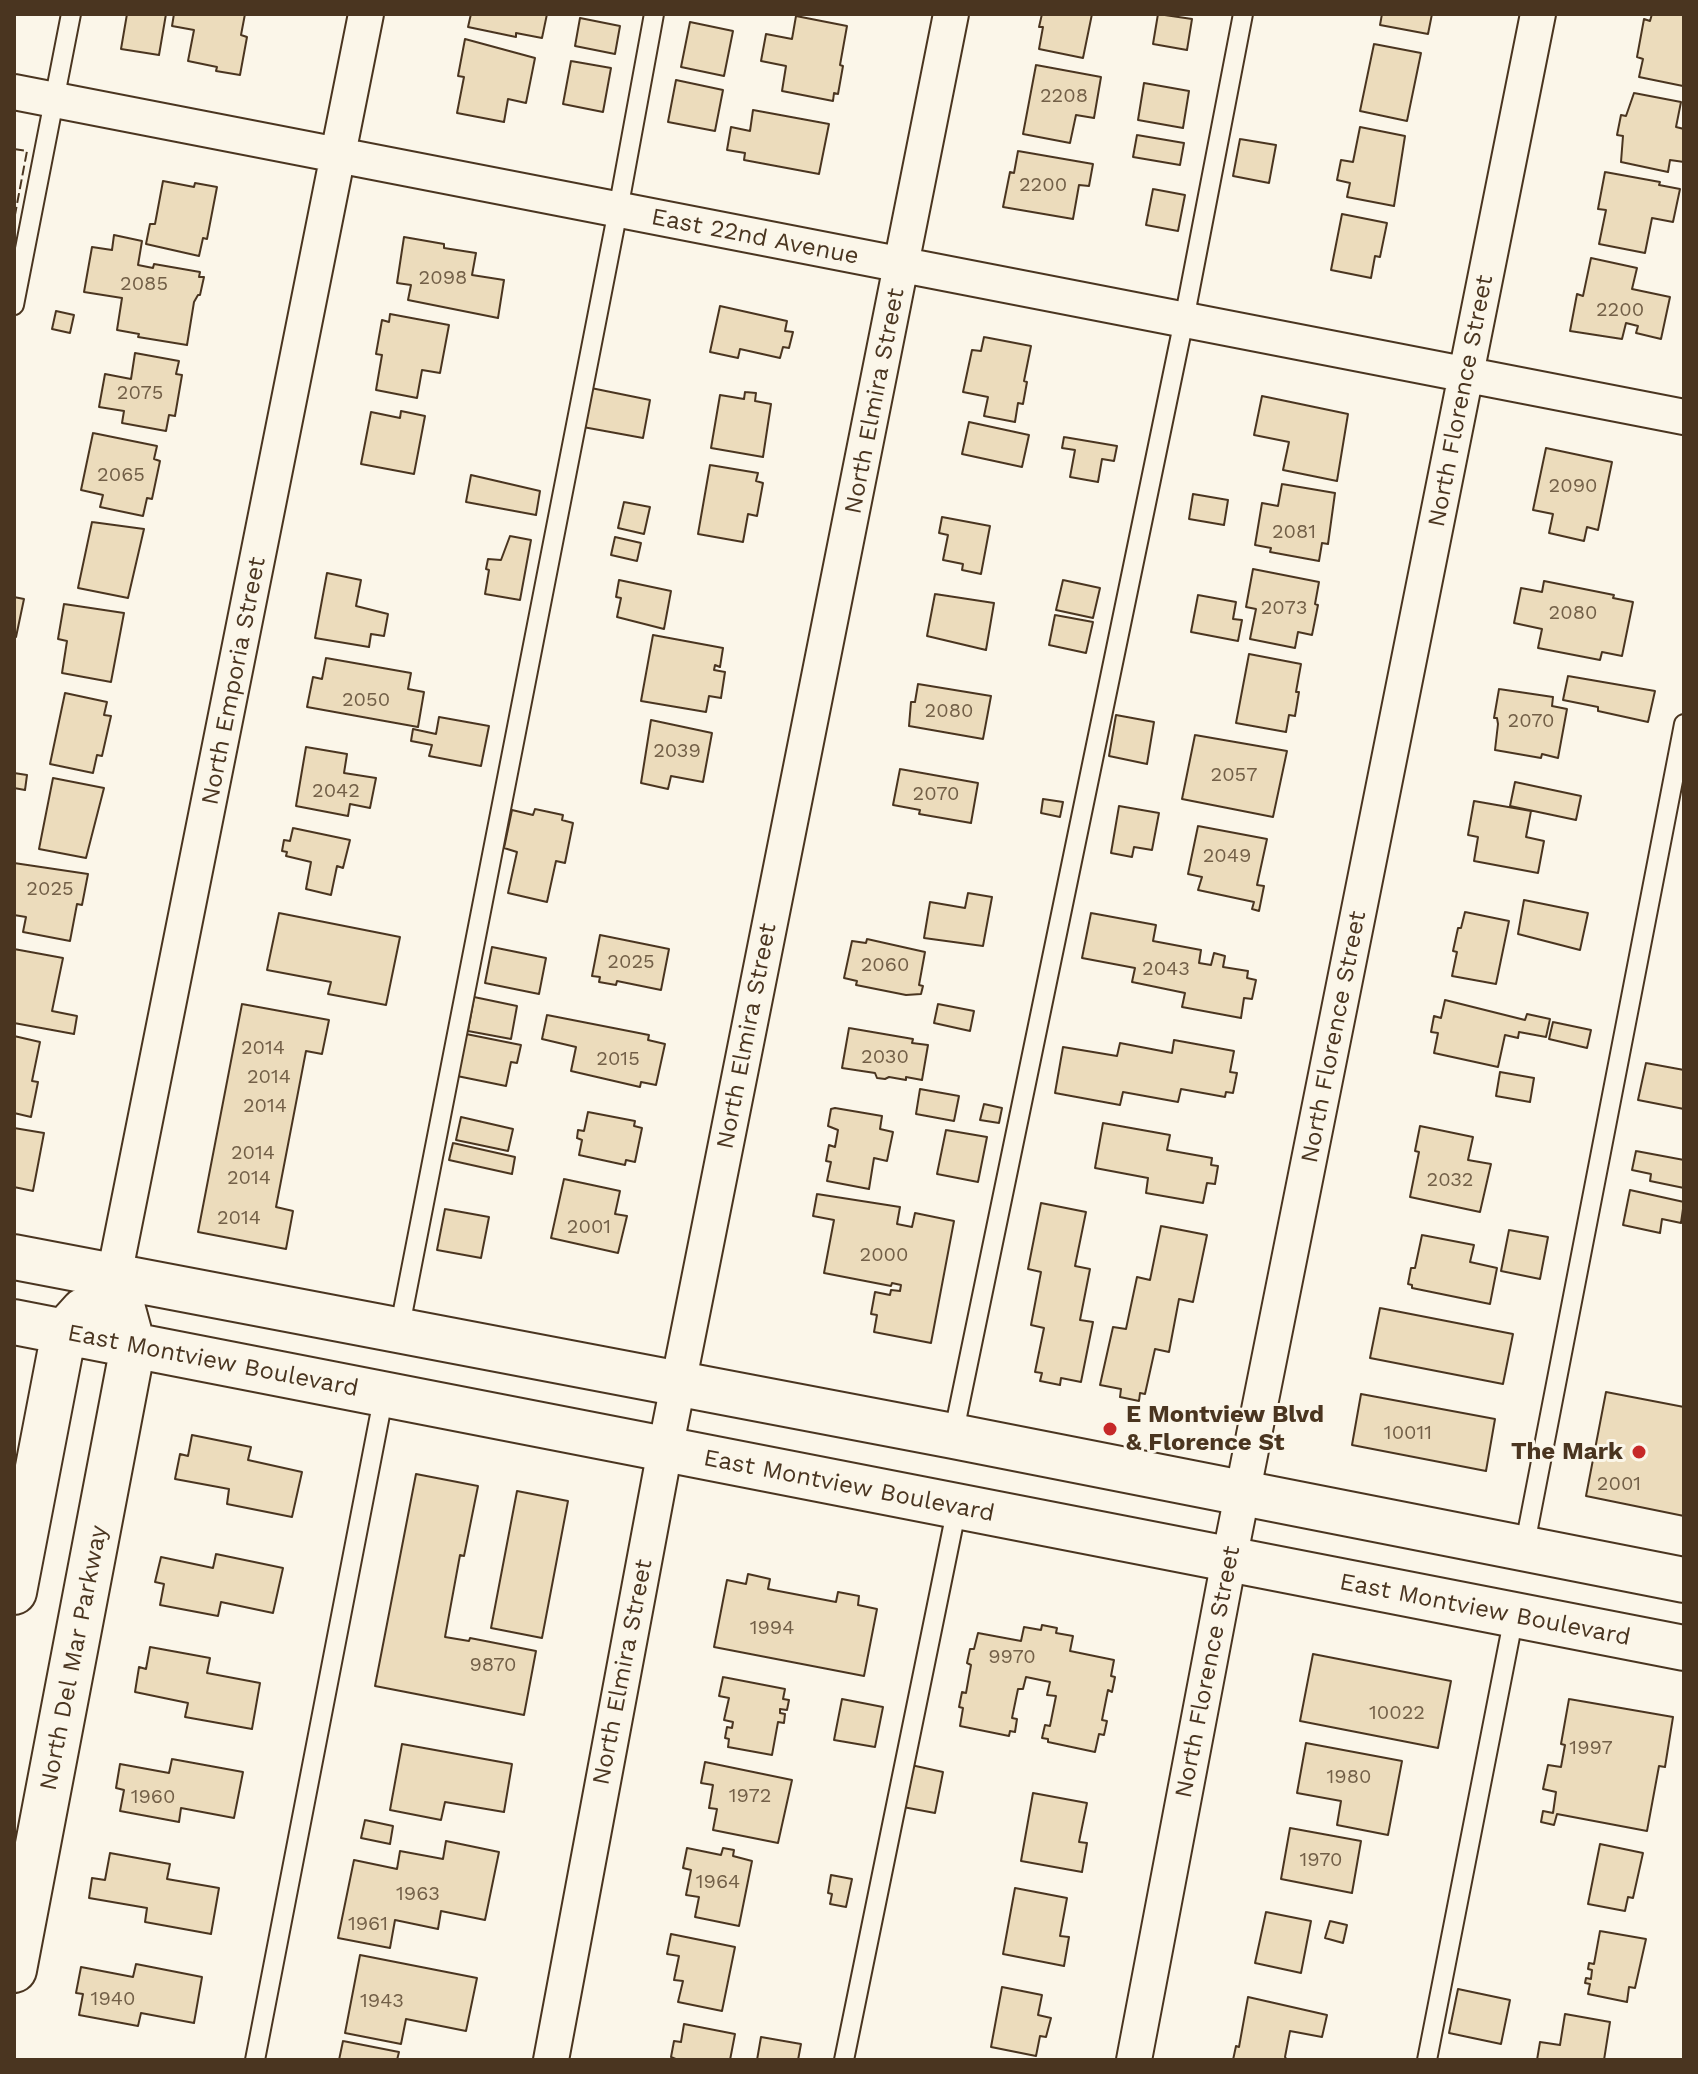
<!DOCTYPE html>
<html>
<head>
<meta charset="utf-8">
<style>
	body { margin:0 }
	#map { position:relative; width:1698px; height:2074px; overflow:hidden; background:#fbf6e9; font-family:"Work Sans",sans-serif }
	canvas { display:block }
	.frame { position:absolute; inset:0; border:16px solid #4a3520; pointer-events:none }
</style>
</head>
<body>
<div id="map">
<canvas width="1698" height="2074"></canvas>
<div class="frame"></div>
</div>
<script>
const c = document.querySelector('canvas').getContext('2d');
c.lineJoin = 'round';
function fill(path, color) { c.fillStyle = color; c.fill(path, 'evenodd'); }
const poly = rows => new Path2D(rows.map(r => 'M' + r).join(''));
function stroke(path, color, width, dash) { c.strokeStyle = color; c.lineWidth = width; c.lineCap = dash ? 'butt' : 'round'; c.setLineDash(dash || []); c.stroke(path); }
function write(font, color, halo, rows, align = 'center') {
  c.font = font + ' "Work Sans",sans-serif'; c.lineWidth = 6; c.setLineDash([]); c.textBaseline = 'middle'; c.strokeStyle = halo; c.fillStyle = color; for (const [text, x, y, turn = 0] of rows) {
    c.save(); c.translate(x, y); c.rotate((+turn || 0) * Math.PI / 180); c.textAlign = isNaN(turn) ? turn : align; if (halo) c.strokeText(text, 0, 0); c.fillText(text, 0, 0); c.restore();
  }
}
const building = poly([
	[127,14,166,14,159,55,121,49,127,14],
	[174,14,245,14,241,35,247,37,240,75,216,71,217,67,188,61,194,30,172,26,174,14],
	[471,14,547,14,542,38,516,33,516,37,468,27,471,14],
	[1042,14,1092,14,1083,58,1039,49,1043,27,1039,27,1042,14],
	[1158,14,1192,19,1187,50,1153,44,1158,14],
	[1382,14,1432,14,1428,34,1380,25,1382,14],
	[1652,14,1684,14,1683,86,1639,77,1643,59,1637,57,1644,19,1650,21,1652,14],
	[796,16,847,26,840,65,843,66,838,94,834,93,833,101,782,91,786,66,761,61,766,34,792,39,796,16],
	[580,18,620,26,615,54,575,46,580,18],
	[690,22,733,31,724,76,681,67,690,22],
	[465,39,535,58,526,103,508,99,504,122,457,113,464,77,458,76,465,39],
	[1374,44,1421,53,1407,121,1360,111,1374,44],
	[571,61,611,68,603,112,563,104,571,61],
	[1036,65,1101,77,1094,118,1076,115,1070,143,1023,134,1036,65],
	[676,80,723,90,715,131,668,122,676,80],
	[1144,83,1189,91,1183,128,1138,120,1144,83],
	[1634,93,1681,102,1676,127,1684,129,1684,162,1670,160,1668,172,1621,162,1623,136,1617,135,1621,115,1626,116,1634,93],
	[753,110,829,124,819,174,744,160,745,153,727,150,731,127,750,131,753,110],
	[1360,127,1405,136,1394,206,1347,197,1350,183,1337,180,1341,160,1353,162,1360,127],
	[1137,135,1184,143,1180,165,1133,157,1137,135],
	[1240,139,1276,145,1269,183,1233,176,1240,139],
	[1018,151,1093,164,1089,186,1079,185,1073,219,1003,207,1010,172,1014,173,1018,151],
	[1605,172,1660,182,1659,185,1680,189,1673,222,1652,218,1645,253,1599,244,1606,210,1598,209,1605,172],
	[163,181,194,187,195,183,217,187,207,239,203,238,199,256,146,244,150,224,155,224,163,181],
	[1153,189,1185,195,1178,231,1146,225,1153,189],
	[1342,214,1387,223,1380,257,1375,256,1371,278,1331,270,1342,214],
	[114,235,142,241,138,265,153,268,154,264,200,272,199,277,204,277,200,295,198,295,194,302,187,345,138,337,139,334,117,330,122,298,84,292,92,247,112,250,114,235],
	[404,237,444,244,444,248,476,253,472,275,504,280,498,318,408,300,411,285,397,283,404,237],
	[1591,258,1637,268,1632,289,1670,297,1661,339,1636,333,1638,326,1626,323,1622,339,1570,331,1577,294,1583,296,1591,258],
	[720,306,787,321,785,331,793,332,789,348,783,347,780,358,740,349,738,358,710,352,720,306],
	[56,311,74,315,70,333,52,329,56,311],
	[390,314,449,325,440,373,422,370,417,398,376,390,382,355,376,354,382,320,389,322,390,314],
	[984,337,1031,346,1024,381,1027,382,1023,404,1018,403,1015,422,984,416,988,397,963,392,972,350,981,351,984,337],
	[135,353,179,361,176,374,182,375,175,416,169,415,166,431,122,423,124,411,99,407,105,374,131,379,135,353],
	[591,388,650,400,643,438,583,427,591,388],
	[745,392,756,393,755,401,771,404,763,457,711,448,720,395,744,399,745,392],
	[1262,396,1348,414,1337,481,1283,470,1289,442,1254,435,1262,396],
	[401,411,425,416,414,474,361,464,371,412,400,418,401,411],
	[969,422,1029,435,1022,467,962,454,969,422],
	[93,433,157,446,154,459,160,461,152,499,147,498,143,516,100,507,103,495,81,490,93,433],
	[1064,437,1117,446,1114,461,1102,459,1098,482,1070,477,1075,450,1062,448,1064,437],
	[1546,448,1612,462,1598,530,1587,527,1584,541,1549,533,1553,514,1533,510,1546,448],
	[710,465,758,473,756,481,763,483,757,516,748,514,743,542,698,534,710,465],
	[471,475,540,491,536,515,466,502,471,475],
	[1282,484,1335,493,1328,544,1322,543,1319,561,1270,552,1271,548,1255,545,1262,503,1278,506,1282,484],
	[1193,494,1228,500,1224,525,1189,519,1193,494],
	[624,502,650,507,644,534,618,528,624,502],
	[942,517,990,526,981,574,962,570,963,564,943,560,948,535,939,533,942,517],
	[92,522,144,529,128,598,78,588,92,522],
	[510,536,531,540,520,600,485,594,489,570,486,569,488,559,501,560,510,536],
	[615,537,641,543,637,561,611,555,615,537],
	[1253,569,1319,582,1315,604,1318,605,1312,635,1298,632,1295,648,1250,639,1256,609,1246,607,1253,569],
	[327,573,361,580,356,606,388,614,384,636,371,634,369,647,315,638,327,573],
	[619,580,671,591,664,629,617,617,621,598,616,597,619,580],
	[1063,580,1100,588,1093,618,1056,610,1063,580],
	[1544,581,1614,595,1613,598,1633,602,1622,656,1602,652,1600,660,1538,648,1542,629,1514,623,1521,588,1542,592,1544,581],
	[935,594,994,603,986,650,927,636,935,594],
	[1198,595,1236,602,1233,619,1242,620,1238,641,1191,632,1198,595],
	[14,597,24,599,16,637,14,637,14,597],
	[64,604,124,613,111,682,62,673,67,641,58,639,64,604],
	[1055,615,1093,622,1086,653,1049,645,1055,615],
	[653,635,723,648,720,667,715,665,714,670,725,672,721,698,709,696,706,712,641,701,653,635],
	[1249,654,1301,664,1296,692,1299,692,1295,716,1289,715,1286,732,1236,723,1249,654],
	[326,658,411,673,408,689,424,692,418,727,307,707,313,677,322,679,326,658],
	[1568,676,1655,691,1648,722,1598,711,1598,707,1563,700,1568,676],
	[918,684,991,696,983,739,909,726,911,702,915,702,918,684],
	[1499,689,1553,697,1552,706,1567,709,1558,758,1542,754,1541,758,1495,750,1498,724,1497,718,1494,718,1499,689],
	[65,693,107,702,104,715,111,716,102,756,97,755,93,773,50,764,65,693],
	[1116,715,1154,722,1147,764,1109,756,1116,715],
	[439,717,489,726,481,766,429,756,432,745,411,741,413,729,436,734,439,717],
	[651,720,712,733,703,782,671,776,668,789,641,783,651,720],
	[1195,735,1287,751,1273,817,1182,799,1195,735],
	[306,747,347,754,344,773,376,778,370,808,350,804,348,816,296,806,306,747],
	[900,769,978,783,971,823,919,814,920,810,893,805,900,769],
	[14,773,27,775,25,790,14,788,14,773],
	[53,778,104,788,86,858,39,849,53,778],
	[1515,782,1581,796,1576,820,1510,806,1515,782],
	[1043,799,1063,802,1060,817,1041,813,1043,799],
	[1474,801,1531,811,1526,837,1544,841,1538,873,1474,861,1478,837,1468,835,1474,801],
	[1119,806,1159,813,1152,850,1134,847,1132,857,1111,853,1119,806],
	[535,809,563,815,562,820,573,823,565,863,556,861,547,902,508,893,517,852,504,848,512,810,533,815,535,809],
	[1198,826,1267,839,1257,885,1264,886,1259,911,1252,909,1254,902,1198,890,1202,877,1188,874,1198,826],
	[293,828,350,840,343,868,337,866,331,895,306,889,311,862,286,856,287,852,282,851,284,840,290,841,293,828],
	[14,863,88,874,82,905,77,904,70,941,23,932,26,917,14,915,14,863],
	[968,893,992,897,983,946,924,938,930,902,965,908,968,893],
	[1524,900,1588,913,1580,950,1518,934,1524,900],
	[1465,912,1509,921,1496,984,1452,976,1457,952,1453,951,1458,928,1461,928,1465,912],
	[279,913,400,937,386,1005,328,994,331,982,267,970,279,913],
	[1091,913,1156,925,1153,941,1201,950,1199,963,1211,965,1214,953,1225,956,1223,967,1248,971,1247,978,1256,980,1252,999,1244,998,1241,1018,1182,1007,1185,993,1132,982,1135,968,1082,958,1091,913],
	[600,935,669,949,661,990,617,981,616,985,599,982,600,977,592,976,600,935],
	[867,939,925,952,919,985,923,986,921,994,906,995,856,985,857,981,844,978,852,941,866,943,867,939],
	[492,947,546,958,539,994,485,983,492,947],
	[14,949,63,958,52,1011,77,1016,74,1034,14,1023,14,949],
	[474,997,517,1006,511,1039,468,1031,474,997],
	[1445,1000,1525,1020,1527,1014,1550,1019,1546,1037,1519,1032,1518,1038,1505,1035,1498,1067,1434,1053,1438,1033,1431,1032,1434,1016,1441,1018,1445,1000],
	[242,1004,329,1020,322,1054,306,1051,276,1207,293,1211,286,1249,198,1232,242,1004],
	[938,1004,974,1011,970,1031,934,1023,938,1004],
	[547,1015,649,1035,648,1040,665,1044,656,1085,641,1082,640,1087,571,1071,576,1047,542,1039,547,1015],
	[1553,1022,1591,1030,1587,1048,1549,1039,1553,1022],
	[849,1028,913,1039,912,1043,928,1045,922,1080,906,1077,906,1080,889,1077,885,1079,877,1078,875,1073,842,1068,849,1028],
	[466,1034,521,1045,517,1063,511,1062,506,1086,457,1076,466,1034],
	[14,1036,40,1042,32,1081,38,1082,31,1117,14,1113,14,1036],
	[1174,1040,1234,1051,1230,1072,1237,1073,1233,1093,1226,1092,1225,1097,1181,1089,1178,1102,1123,1092,1120,1105,1055,1093,1063,1047,1117,1056,1120,1043,1172,1053,1174,1040],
	[1646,1063,1684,1070,1684,1109,1638,1100,1646,1063],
	[1500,1072,1534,1078,1530,1102,1496,1096,1500,1072],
	[920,1089,959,1096,954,1121,916,1114,920,1089],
	[984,1104,1002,1108,999,1123,980,1120,984,1104],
	[835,1108,882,1116,880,1129,893,1132,887,1161,874,1158,869,1189,827,1181,831,1162,826,1161,829,1145,835,1147,838,1130,828,1126,831,1109,835,1108],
	[588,1112,635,1121,634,1126,642,1128,635,1162,626,1160,625,1165,579,1155,582,1140,577,1138,578,1130,584,1131,588,1112],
	[461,1117,513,1129,508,1151,456,1140,461,1117],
	[1103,1123,1170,1135,1167,1150,1212,1158,1211,1165,1218,1166,1215,1184,1207,1183,1203,1203,1146,1193,1148,1178,1095,1168,1103,1123],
	[1420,1126,1473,1137,1468,1160,1491,1164,1480,1212,1410,1197,1419,1152,1415,1151,1420,1126],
	[14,1128,44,1133,33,1191,14,1187,14,1128],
	[946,1130,987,1137,978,1182,937,1174,946,1130],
	[453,1143,515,1157,512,1174,449,1160,453,1143],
	[1636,1151,1684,1160,1684,1188,1650,1181,1651,1174,1632,1170,1636,1151],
	[564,1179,620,1191,615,1214,627,1216,618,1253,551,1238,564,1179],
	[1630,1190,1684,1202,1681,1223,1662,1219,1660,1233,1623,1225,1630,1190],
	[817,1194,900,1207,897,1224,912,1227,915,1213,954,1221,931,1343,874,1332,877,1315,871,1314,875,1292,890,1295,891,1290,900,1291,901,1285,892,1283,891,1286,824,1273,834,1220,813,1216,817,1194],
	[1041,1203,1086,1212,1075,1266,1090,1269,1080,1320,1093,1322,1081,1382,1061,1378,1060,1385,1040,1381,1042,1373,1035,1372,1044,1328,1031,1325,1041,1272,1028,1269,1041,1203],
	[445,1209,489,1217,481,1258,437,1250,445,1209],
	[1161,1226,1207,1235,1193,1302,1179,1299,1169,1352,1155,1349,1145,1394,1140,1393,1139,1401,1120,1397,1121,1389,1100,1385,1113,1327,1126,1329,1137,1277,1150,1280,1161,1226],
	[1509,1230,1548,1237,1540,1279,1501,1271,1509,1230],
	[1422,1235,1474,1245,1470,1262,1497,1268,1490,1304,1412,1288,1412,1285,1408,1284,1411,1268,1415,1268,1422,1235],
	[1380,1308,1513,1334,1503,1384,1370,1358,1380,1308],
	[1606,1392,1684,1407,1684,1516,1586,1496,1606,1392],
	[1361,1394,1495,1419,1486,1471,1352,1445,1361,1394],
	[192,1435,251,1447,248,1460,302,1472,292,1517,227,1504,229,1489,175,1479,180,1454,188,1456,192,1435],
	[416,1474,478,1486,464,1556,460,1555,445,1637,469,1641,470,1638,536,1651,524,1715,375,1686,416,1474],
	[517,1491,568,1501,542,1638,491,1628,517,1491],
	[216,1554,283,1568,273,1613,221,1602,218,1616,160,1605,164,1584,155,1582,161,1557,213,1568,216,1554],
	[748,1574,770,1579,768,1589,836,1602,838,1592,859,1596,858,1605,877,1609,864,1676,714,1647,727,1580,746,1584,748,1574],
	[1042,1625,1057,1628,1056,1633,1073,1636,1070,1651,1114,1660,1111,1676,1115,1677,1112,1692,1108,1690,1102,1720,1107,1721,1104,1735,1099,1734,1095,1752,1048,1742,1048,1739,1042,1738,1045,1725,1050,1726,1056,1696,1047,1695,1050,1682,1026,1677,1023,1689,1018,1689,1012,1718,1017,1719,1015,1732,1010,1731,1009,1736,960,1726,963,1708,959,1707,962,1692,966,1693,971,1665,967,1663,970,1649,974,1649,978,1633,1021,1641,1024,1627,1041,1630,1042,1625],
	[150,1647,210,1658,207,1673,260,1683,252,1729,185,1717,188,1703,135,1692,139,1667,146,1669,150,1647],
	[1313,1654,1451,1681,1438,1748,1300,1721,1313,1654],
	[723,1677,785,1689,783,1699,789,1700,787,1710,780,1709,780,1713,785,1714,784,1723,778,1722,772,1755,728,1747,729,1739,725,1738,727,1727,732,1728,733,1722,724,1720,729,1698,719,1696,723,1677],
	[842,1699,883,1707,875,1747,834,1740,842,1699],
	[1569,1699,1673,1717,1665,1767,1659,1766,1647,1831,1557,1814,1554,1825,1541,1822,1543,1811,1553,1813,1556,1792,1543,1789,1548,1765,1561,1767,1565,1745,1561,1744,1569,1699],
	[1306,1743,1402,1761,1388,1835,1337,1825,1341,1801,1297,1793,1306,1743],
	[402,1744,512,1764,504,1812,445,1802,441,1820,390,1810,402,1744],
	[172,1759,243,1772,234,1818,181,1808,179,1822,120,1811,124,1790,116,1788,120,1764,169,1773,172,1759],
	[705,1762,792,1780,778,1843,713,1830,717,1809,709,1808,713,1785,701,1783,705,1762],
	[911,1765,943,1772,935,1813,903,1807,911,1765],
	[1033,1793,1087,1803,1079,1842,1087,1843,1082,1872,1021,1861,1033,1793],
	[365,1820,393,1826,390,1844,361,1838,365,1820],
	[1290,1828,1361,1841,1352,1893,1281,1879,1290,1828],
	[446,1841,499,1852,485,1920,441,1911,438,1929,395,1920,390,1948,338,1938,354,1860,397,1869,400,1851,443,1859,446,1841],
	[1600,1844,1643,1853,1633,1898,1628,1897,1625,1911,1588,1904,1600,1844],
	[687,1848,721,1855,723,1848,734,1850,733,1856,752,1861,739,1926,695,1917,699,1897,686,1895,691,1870,683,1868,687,1848],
	[110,1853,170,1864,167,1879,219,1888,211,1934,145,1922,147,1908,89,1898,92,1878,105,1880,110,1853],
	[831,1875,852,1879,846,1907,830,1904,832,1894,828,1893,831,1875],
	[1015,1888,1067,1898,1060,1936,1069,1937,1064,1966,1003,1954,1015,1888],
	[1266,1912,1311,1921,1301,1973,1255,1963,1266,1912],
	[1330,1921,1347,1925,1343,1943,1325,1938,1330,1921],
	[1600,1931,1646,1939,1635,1988,1629,1987,1627,2002,1588,1994,1590,1984,1585,1983,1586,1978,1591,1979,1592,1970,1588,1969,1589,1963,1594,1964,1600,1931],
	[671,1934,735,1947,722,2011,678,2002,683,1981,674,1980,679,1956,667,1954,671,1934],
	[360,1955,477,1978,466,2031,406,2019,401,2044,345,2033,360,1955],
	[136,1964,202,1977,194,2023,141,2013,138,2026,79,2015,83,1994,76,1993,81,1967,133,1977,136,1964],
	[1002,1987,1042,1995,1038,2015,1051,2018,1046,2037,1040,2036,1036,2056,991,2047,1002,1987],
	[1458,1989,1510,2000,1501,2044,1449,2033,1458,1989],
	[1248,1997,1327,2015,1322,2037,1290,2031,1285,2057,1287,2060,1233,2060,1236,2046,1239,2047,1248,1997],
	[1565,2014,1610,2022,1604,2060,1537,2060,1540,2042,1560,2045,1565,2014],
	[684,2024,735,2034,730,2060,678,2060,671,2057,674,2041,681,2042,684,2024],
	[761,2037,801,2044,798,2060,757,2060,761,2037],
	[343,2041,399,2052,397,2060,339,2060,343,2041]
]);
fill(building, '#ecdcbc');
stroke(building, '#4a3520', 2);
const lane = poly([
	[14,305,71,14],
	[399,1331,618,210,654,14],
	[953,1436,1184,320,1243,14],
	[1524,1549,1684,724],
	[255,2060,384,1394],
	[844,2060,957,1507],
	[1427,2060,1514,1616]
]);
const street = poly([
	[14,92,1684,417],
	[114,1276,366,14],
	[551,2060,665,1450,951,14],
	[1134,2060,1229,1560,1538,14]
]);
const secondary = poly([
	[14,1257,953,1436,1684,1580],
	[14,1322,1684,1648],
	[14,1592,64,1332,83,1311],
	[14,1970,133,1346,114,1276]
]);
stroke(lane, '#4a3520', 22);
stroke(street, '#4a3520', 38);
stroke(secondary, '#4a3520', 48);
stroke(lane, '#fbf6e9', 18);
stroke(street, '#fbf6e9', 34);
stroke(secondary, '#fbf6e9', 44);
stroke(poly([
	[14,149,27,151,14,220]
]), '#4a3520', 2, [10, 4]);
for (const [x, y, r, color] of [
	[1110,1429,8,"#c62828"],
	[1639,1452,8,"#c62828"]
]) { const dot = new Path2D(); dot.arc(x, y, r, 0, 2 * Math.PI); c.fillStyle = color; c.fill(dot); stroke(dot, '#fbf6e9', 3); }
write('20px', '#725f47', null, [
	["2208",1064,96],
	["2200",1043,185],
	["2098",443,278],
	["2085",144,284],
	["2200",1620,310],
	["2075",140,393],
	["2065",121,475],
	["2090",1573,486],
	["2081",1294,532],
	["2073",1284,608],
	["2080",1573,613],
	["2050",366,700],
	["2080",949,711],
	["2070",1531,721],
	["2039",677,751],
	["2057",1234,775],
	["2042",336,791],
	["2070",936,794],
	["2049",1227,856],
	["2025",50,889],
	["2025",631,962],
	["2060",885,965],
	["2043",1166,969],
	["2014",263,1048],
	["2030",885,1057],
	["2015",618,1059],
	["2014",269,1077],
	["2014",265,1106],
	["2014",253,1153],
	["2014",249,1178],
	["2032",1450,1180],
	["2014",239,1218],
	["2001",589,1227],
	["2000",884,1255],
	["10011",1408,1433],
	["2001",1619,1484],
	["1994",772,1628],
	["9970",1012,1657],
	["9870",493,1665],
	["10022",1397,1713],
	["1997",1591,1748],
	["1980",1349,1777],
	["1972",750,1796],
	["1960",153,1797],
	["1970",1321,1860],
	["1964",718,1882],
	["1963",418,1894],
	["1961",368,1924],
	["1940",113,1999],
	["1943",382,2001]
]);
write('24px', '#4a3520', '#fbf6e9', [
	["East 22nd Avenue",755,237,11],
	["North Elmira Street",875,401,-79],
	["North Florence Street",1461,401,-79],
	["North Emporia Street",234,681,-79],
	["North Elmira Street",747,1036,-79],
	["North Florence Street",1334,1037,-79],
	["East Montview Boulevard",213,1361,11],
	["East Montview Boulevard",849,1486,11],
	["East Montview Boulevard",1485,1610,11],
	["North Del Mar Parkway",74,1658,-79],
	["North Elmira Street",623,1672,-79],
	["North Florence Street",1208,1672,-79]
]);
write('bold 24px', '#4a3520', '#fbf6e9', [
	["E Montview Blvd",1126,1415],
	["& Florence St",1126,1443],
	["The Mark",1623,1452,"right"]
], 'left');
</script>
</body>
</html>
